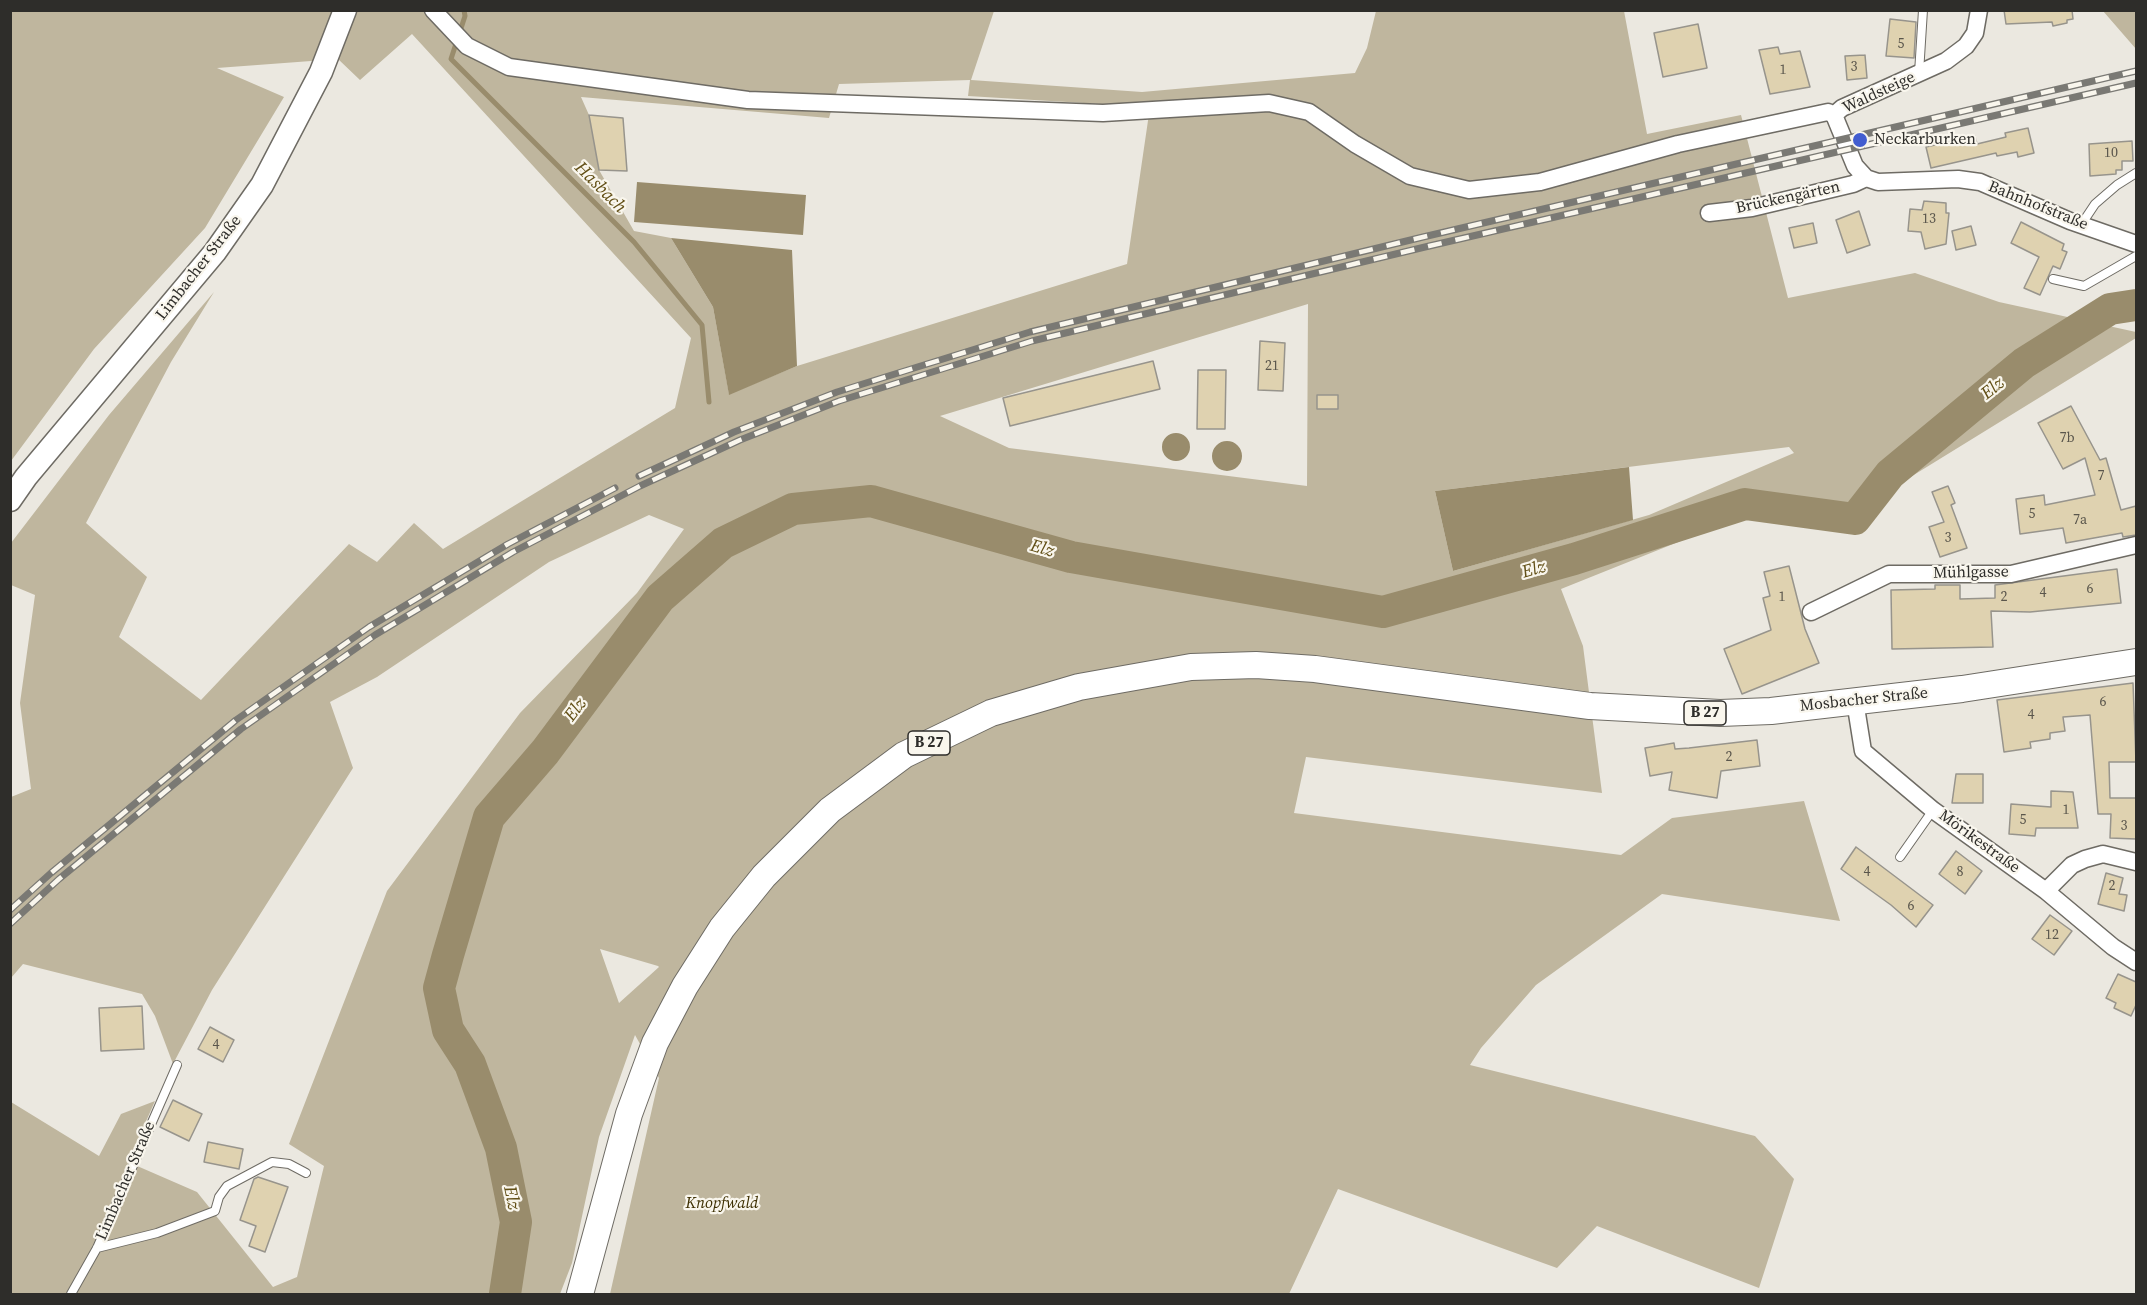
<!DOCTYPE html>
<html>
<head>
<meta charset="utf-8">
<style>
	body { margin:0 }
	#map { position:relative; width:2147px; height:1305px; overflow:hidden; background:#ebe8e0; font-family:"Source Serif 4",serif }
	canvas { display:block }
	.frame { position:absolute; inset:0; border:12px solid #2e2d2a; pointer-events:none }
</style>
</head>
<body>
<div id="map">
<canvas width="2147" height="1305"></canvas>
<div class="frame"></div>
</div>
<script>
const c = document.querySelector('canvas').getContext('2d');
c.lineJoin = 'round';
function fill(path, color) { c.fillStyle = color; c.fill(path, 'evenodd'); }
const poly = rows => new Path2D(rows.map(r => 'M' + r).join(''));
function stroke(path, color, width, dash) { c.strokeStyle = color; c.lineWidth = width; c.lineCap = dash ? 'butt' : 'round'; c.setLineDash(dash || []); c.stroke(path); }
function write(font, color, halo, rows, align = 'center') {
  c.font = font + ' "Source Serif 4",serif'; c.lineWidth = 4.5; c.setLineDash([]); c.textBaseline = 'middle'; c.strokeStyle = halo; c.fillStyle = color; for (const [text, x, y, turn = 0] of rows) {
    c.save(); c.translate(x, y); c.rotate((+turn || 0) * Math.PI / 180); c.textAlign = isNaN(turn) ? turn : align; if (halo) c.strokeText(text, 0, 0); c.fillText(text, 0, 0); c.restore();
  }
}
fill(poly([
	[10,11,994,11,971,80,1142,92,1355,73,1367,48,1376,11,1624,11,1647,134,1741,115,1788,298,1915,273,1999,302,2136,332,2136,338,1844,518,1743,516,1561,589,1583,646,1602,793,1306,757,1294,813,1621,855,1672,818,1804,801,1840,921,1662,894,1536,985,1481,1048,1470,1065,1755,1136,1794,1179,1759,1288,1597,1226,1557,1268,1338,1189,1289,1294,610,1294,659,1078,635,1035,599,1137,572,1263,560,1294,11,1294,11,1102,99,1156,121,1114,155,1101,128,1162,197,1192,273,1287,297,1277,324,1166,289,1144,387,891,520,713,637,593,684,529,649,515,549,562,377,677,330,702,353,768,212,990,173,1064,155,1016,142,994,23,964,11,978,11,797,31,789,20,703,35,595,11,585,11,543,109,415,214,292,171,362,86,523,147,577,119,637,201,700,349,544,377,562,414,523,443,549,675,408,691,338,412,34,360,80,338,59,217,68,284,97,205,228,94,349,11,461],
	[970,80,968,96,1150,107,1127,264,797,366,729,394,713,307,671,238,634,231,599,170,589,115,581,97,829,118,839,84],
	[1308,304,1307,486,1009,448,940,416],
	[1789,447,1794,453,1649,515,1453,571,1435,491],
	[600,949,658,966,659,967,619,1003],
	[2103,11,2136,11,2136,49]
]), '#bfb69e');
fill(poly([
	[637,182,806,195,803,235,634,222],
	[671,238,792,250,797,366,729,395,713,307],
	'1162 447a14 14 0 1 1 28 0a14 14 0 1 1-28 0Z',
	'1212 456a15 15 0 1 1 30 0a15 15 0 1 1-30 0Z',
	[1629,467,1633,520,1453,571,1435,491]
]), '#998c6c');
stroke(poly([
	[464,10,465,16,451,59,634,242,702,325,709,402]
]), '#998c6c', 5);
stroke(poly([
	[505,1294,516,1222,501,1148,470,1064,448,1030,439,988,448,955,489,817,545,752,660,598,723,543,793,509,871,501,1071,557,1383,612,1574,559,1745,504,1855,519,1890,474,2024,363,2110,309,2136,305]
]), '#998c6c', 32);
const building = poly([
	[2004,10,2072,10,2073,19,2067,20,2067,23,2053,26,2052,22,2006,24,2004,10],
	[1890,19,1916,22,1914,58,1886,56,1890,19],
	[1698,24,1707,68,1663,77,1654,33,1698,24],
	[1778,47,1780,54,1800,51,1810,87,1770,94,1759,50,1778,47],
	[1865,55,1867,78,1847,80,1845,56,1865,55],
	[589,115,623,118,627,171,599,170,589,115],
	[2028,128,2034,153,2018,157,2017,152,1997,156,1996,153,1931,168,1926,147,1975,136,1977,144,2006,137,2005,133,2028,128],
	[2132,141,2133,161,2122,161,2122,170,2116,170,2116,174,2090,176,2089,144,2132,141],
	[1924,201,1946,203,1946,213,1949,213,1946,244,1925,249,1921,232,1908,231,1910,209,1922,210,1924,201],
	[1859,211,1870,245,1847,253,1836,220,1859,211],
	[2021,222,2064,244,2062,250,2067,252,2060,269,2053,266,2040,295,2024,288,2039,257,2011,243,2021,222],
	[1813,223,1817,243,1794,248,1789,228,1813,223],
	[1971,226,1976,245,1956,250,1952,231,1971,226],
	[1260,341,1285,343,1283,391,1258,390,1260,341],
	[1153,361,1160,389,1010,426,1003,398,1153,361],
	[1198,370,1226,370,1225,429,1197,429,1198,370],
	[1317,395,1338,395,1338,409,1317,409,1317,395],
	[2071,406,2100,460,2106,458,2121,510,2136,506,2136,535,2123,537,2122,533,2066,543,2063,528,2020,534,2016,499,2044,495,2045,505,2095,495,2085,458,2063,469,2038,423,2071,406],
	[1948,486,1955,503,1951,505,1967,548,1940,557,1929,527,1944,522,1932,492,1948,486],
	[1789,566,1805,629,1819,663,1742,694,1724,649,1771,630,1763,598,1770,596,1764,572,1789,566],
	[2117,569,2121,603,2030,612,1991,611,1993,647,1892,649,1891,590,1935,589,1935,585,1960,585,1960,599,1995,598,1995,585,2117,569],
	[2133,683,2136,762,2109,762,2110,798,2136,798,2136,839,2110,838,2111,814,2098,814,2090,715,2063,717,2065,731,2050,733,2050,739,2030,742,2031,748,2004,752,1997,700,2133,683],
	[1757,740,1760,766,1721,771,1717,798,1669,790,1672,772,1650,776,1645,748,1674,743,1675,749,1689,748,1757,740],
	[1956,774,1983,774,1983,803,1952,803,1956,774],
	[2051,791,2073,792,2078,828,2036,828,2035,836,2009,834,2011,804,2051,807,2051,791],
	[1856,847,1933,905,1916,927,1891,905,1841,869,1856,847],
	[1956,851,1982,871,1965,894,1939,874,1956,851],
	[2106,873,2123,878,2119,894,2127,895,2124,911,2098,904,2106,873],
	[2050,915,2072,931,2054,955,2032,939,2050,915],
	[2118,974,2136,982,2136,1005,2131,1016,2114,1008,2116,1003,2106,998,2118,974],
	[142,1006,144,1049,101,1051,99,1008,142,1006],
	[210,1027,234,1040,223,1062,198,1049,210,1027],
	[173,1100,202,1114,189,1141,160,1127,173,1100],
	[208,1142,243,1149,239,1169,204,1162,208,1142],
	[258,1177,288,1187,265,1252,249,1246,256,1226,240,1220,254,1179,258,1177]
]);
fill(building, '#dfd2b0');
stroke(building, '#97948c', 1.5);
const service = poly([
	[1919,73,1923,10],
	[2081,225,2095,204,2117,185,2136,173],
	[2053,279,2084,286,2136,256],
	[1900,857,1933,810],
	[97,1248,157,1233,215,1211,219,1197,227,1186,272,1162,289,1164,306,1173],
	[71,1294,97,1248,177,1065]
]);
const minor = poly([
	[433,10,467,46,509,67,748,100,1103,113,1269,103,1309,112,1355,144,1410,176,1469,190,1540,182,1678,144,1828,112,1834,115],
	[1834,115,1855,166,1866,178,1878,182,1958,179,1980,182,2070,221,2136,244],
	[1834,115,1842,108,1946,61,1966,46,1975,33,1979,10],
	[1709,213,1752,208,1853,184,1866,178],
	[1811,612,1889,574,2011,574,2136,545],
	[1855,701,1863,751,1933,810,2046,891,2113,947,2136,962],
	[2046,891,2072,865,2085,859,2103,854,2136,862]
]);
const secondary = poly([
	[10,500,26,477,215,252,262,185,321,72,345,10]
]);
const primary = poly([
	[580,1294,629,1114,655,1043,685,986,722,928,764,876,830,810,904,755,991,713,1079,687,1191,667,1256,665,1315,669,1590,706,1720,713,1771,711,1962,689,2136,662]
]);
stroke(service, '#6e6b64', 10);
stroke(minor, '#6e6b64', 19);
stroke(secondary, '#6e6b64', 25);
stroke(primary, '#6e6b64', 28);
stroke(service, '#fff', 8);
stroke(minor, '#fff', 16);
stroke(secondary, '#fff', 22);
stroke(primary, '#fff', 26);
const rail = poly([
	[639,476,734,432,837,392,1030,332,1423,237,2136,71],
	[10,910,51,873,236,720,369,627,508,544,615,488],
	[10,924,59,879,241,729,375,635,513,552,640,486,740,440,839,401,1032,341,1425,247,2136,83]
]);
stroke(rail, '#7a7974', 7);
stroke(rail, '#f9f6ed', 4.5, [14]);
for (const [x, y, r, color] of [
	[1860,140,8,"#425dd0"]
]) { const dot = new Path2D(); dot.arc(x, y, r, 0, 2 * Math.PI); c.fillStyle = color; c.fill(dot); stroke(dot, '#f9f6ed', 2); }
write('14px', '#5a564c', null, [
	["5",1901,44],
	["3",1854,67],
	["1",1783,70],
	["10",2111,153],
	["13",1929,219],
	["21",1272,366],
	["7b",2067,438],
	["7",2101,476],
	["5",2032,514],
	["7a",2080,520],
	["3",1948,538],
	["6",2090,589],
	["4",2043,593],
	["1",1782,597],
	["2",2004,597],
	["6",2103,702],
	["4",2031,715],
	["2",1729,757],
	["1",2066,810],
	["5",2023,820],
	["3",2124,826],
	["4",1867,872],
	["8",1960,872],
	["2",2112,886],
	["6",1911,906],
	["12",2052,935],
	["4",216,1045]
]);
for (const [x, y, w] of [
	[1705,713,42],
	[929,743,42]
]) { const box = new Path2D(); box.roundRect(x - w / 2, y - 12, w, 24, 4.5); c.fillStyle = '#f9f6ed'; c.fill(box); stroke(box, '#2e2d2a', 1.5); }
write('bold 15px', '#2e2d2a', null, [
	["B 27",1705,713],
	["B 27",929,743]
]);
write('16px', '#2e2d2a', '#f9f6ed', [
	["Waldsteige",1879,93,-25],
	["Brückengärten",1788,198,-12],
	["Bahnhofstraße",2038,206,22],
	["Limbacher Straße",199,268,-52],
	["Mühlgasse",1971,573,-1],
	["Mosbacher Straße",1864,700,-6],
	["Mörikestraße",1979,842,36],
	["Limbacher Straße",126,1181,-67]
]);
write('16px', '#2e2d2a', '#f9f6ed', [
	["Neckarburken",1874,140]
], 'left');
write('italic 16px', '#3d2f02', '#f9f6ed', [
	["Knopfwald",722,1204]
]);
write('italic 18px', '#624f16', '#f9f6ed', [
	["Hasbach",600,188,45],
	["Elz",1993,389,-39],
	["Elz",1042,549,16],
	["Elz",1534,570,-16],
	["Elz",576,710,-53],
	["Elz",511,1198,78]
]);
</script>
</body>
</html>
